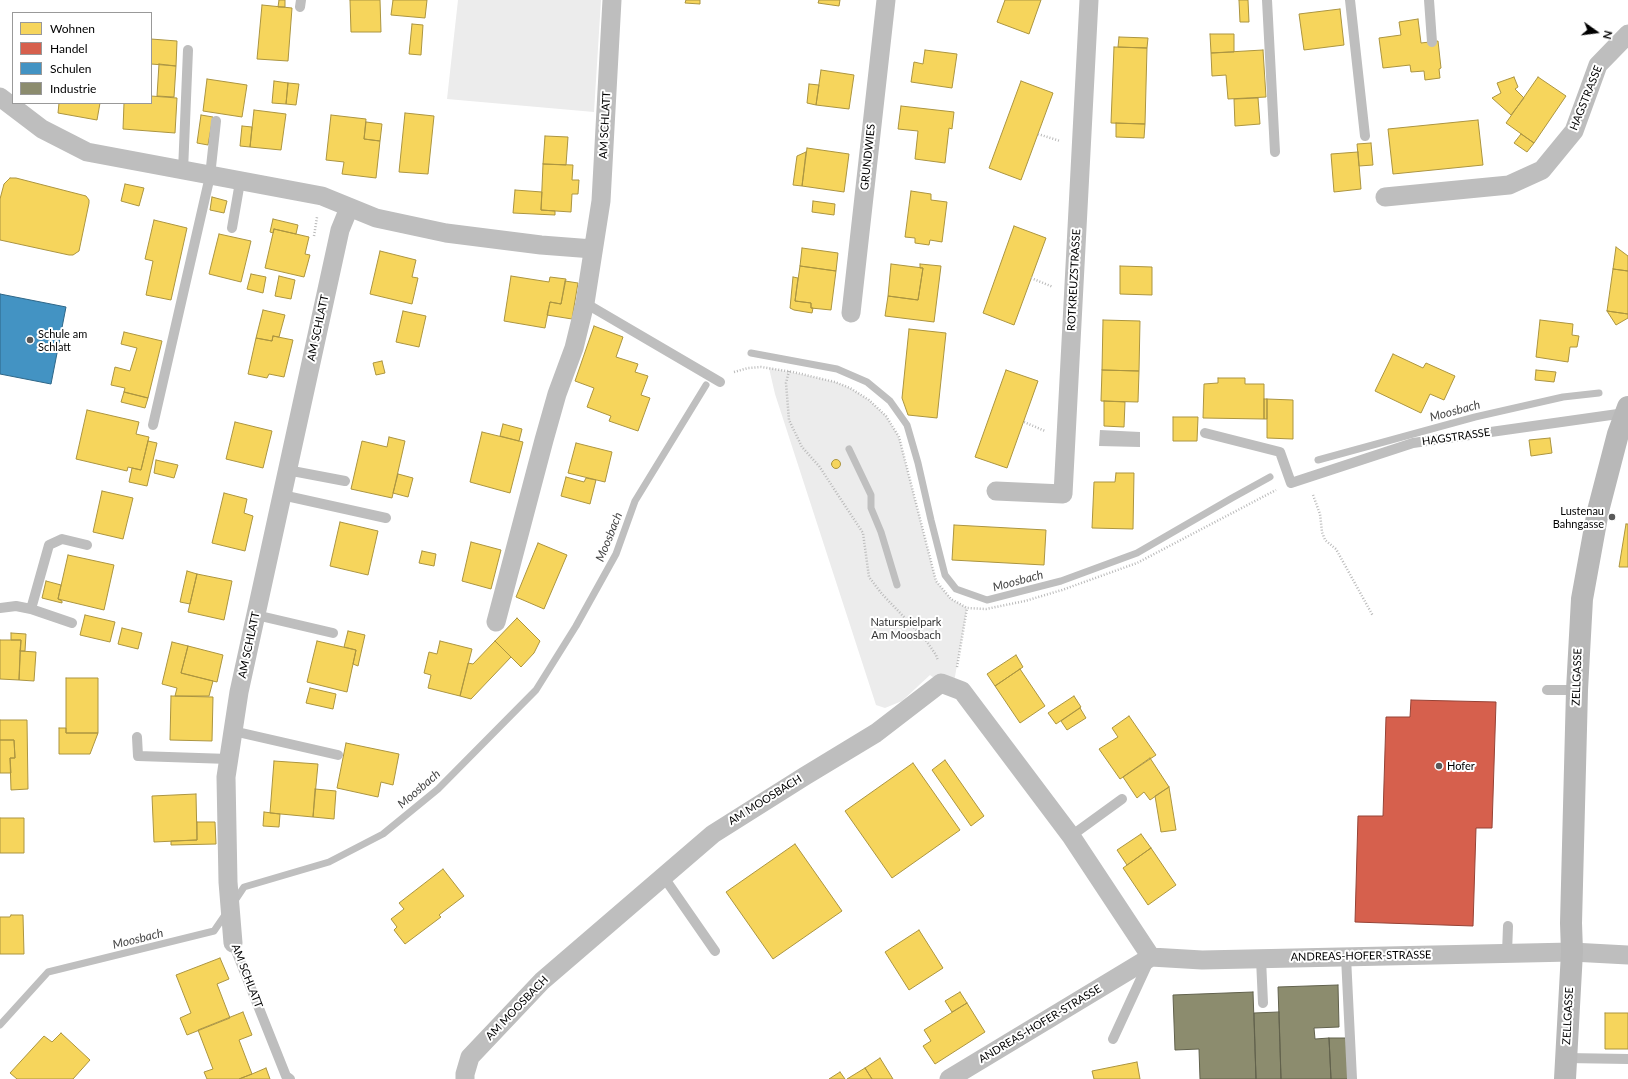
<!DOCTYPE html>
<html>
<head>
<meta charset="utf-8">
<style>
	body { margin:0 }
	#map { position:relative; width:1628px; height:1079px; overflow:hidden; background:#fff; font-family:Lato,sans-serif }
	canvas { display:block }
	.legend { position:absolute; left:12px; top:12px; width:140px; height:92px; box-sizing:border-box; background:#fff; border:1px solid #999; margin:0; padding:5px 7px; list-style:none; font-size:12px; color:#000 }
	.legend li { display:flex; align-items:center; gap:8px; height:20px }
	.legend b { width:20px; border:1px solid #999 }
	.north { position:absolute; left:1576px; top:12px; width:40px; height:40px; -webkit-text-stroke:3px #fff; paint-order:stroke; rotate:104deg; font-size:11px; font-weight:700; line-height:16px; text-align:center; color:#000 }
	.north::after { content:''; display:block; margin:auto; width:14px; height:18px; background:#000; clip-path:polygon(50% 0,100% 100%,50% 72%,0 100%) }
</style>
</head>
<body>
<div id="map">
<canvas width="1628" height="1079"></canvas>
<ul class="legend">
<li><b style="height:11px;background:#f6d55c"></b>Wohnen</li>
<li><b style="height:11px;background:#d6604d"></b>Handel</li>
<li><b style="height:11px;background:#4393c3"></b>Schulen</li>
<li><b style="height:11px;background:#8c8c6e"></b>Industrie</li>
</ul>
<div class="north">N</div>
</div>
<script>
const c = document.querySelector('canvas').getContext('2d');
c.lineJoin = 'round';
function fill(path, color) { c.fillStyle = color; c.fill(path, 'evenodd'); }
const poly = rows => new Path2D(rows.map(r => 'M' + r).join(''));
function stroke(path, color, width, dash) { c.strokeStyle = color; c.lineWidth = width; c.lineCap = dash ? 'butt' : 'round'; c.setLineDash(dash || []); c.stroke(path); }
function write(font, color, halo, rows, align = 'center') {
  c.font = font + ' Lato,sans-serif'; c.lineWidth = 4; c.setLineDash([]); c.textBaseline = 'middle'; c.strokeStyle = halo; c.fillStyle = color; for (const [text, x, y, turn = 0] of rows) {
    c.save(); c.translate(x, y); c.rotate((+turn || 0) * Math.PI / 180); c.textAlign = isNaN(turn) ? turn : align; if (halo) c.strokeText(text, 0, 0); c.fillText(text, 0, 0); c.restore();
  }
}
fill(poly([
	[458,0,601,0,594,112,447,99],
	[769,368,805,375,835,382,850,388,869,400,886,416,899,437,936,581,951,599,967,608,953,688,941,683,930,675,902,701,885,708,876,705,775,394]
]), '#ececec');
fill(poly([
	[1100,430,1140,432,1140,447,1099,446]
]), '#bfbfbf');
const homes = poly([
	[279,0,285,0,285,7,278,7,279,0],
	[350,0,380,0,381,32,351,32,350,0],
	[393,0,427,0,425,18,391,15,393,0],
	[686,0,700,0,700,4,685,3,686,0],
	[819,0,840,0,839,6,818,3,819,0],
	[1005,0,1041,0,1029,34,997,22,1005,0],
	[1239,0,1248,0,1249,22,1240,22,1239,0],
	[262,5,292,8,288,61,257,59,262,5],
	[1340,9,1344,45,1304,50,1299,14,1340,9],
	[1418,19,1421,43,1438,41,1441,68,1439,69,1440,78,1425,80,1424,71,1411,72,1410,65,1383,68,1379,38,1401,35,1399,22,1418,19],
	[412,24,423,25,421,55,409,54,412,24],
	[1210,34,1234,34,1234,52,1211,53,1210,34],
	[1119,37,1148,38,1147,48,1118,47,1119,37],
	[151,39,177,41,176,66,151,64,151,39],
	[1114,47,1147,48,1145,124,1111,123,1114,47],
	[925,50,957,54,952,88,911,82,914,62,923,64,925,50],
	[1263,50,1266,97,1228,99,1226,75,1212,76,1211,53,1263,50],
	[159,64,176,66,174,97,157,96,159,64],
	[821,70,854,75,849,109,816,105,821,70],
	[1514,77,1518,87,1515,89,1524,98,1511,115,1492,98,1501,93,1497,83,1514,77],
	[1538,77,1566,96,1534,143,1506,123,1538,77],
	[207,79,247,85,242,117,203,111,207,79],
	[274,81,288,83,286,104,272,103,274,81],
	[1021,81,1053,93,1021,180,989,168,1021,81],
	[288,83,299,84,296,105,286,104,288,83],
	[809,84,819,85,816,105,807,103,809,84],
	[151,96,177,98,175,133,123,129,124,103,151,103,151,96],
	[1258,98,1260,124,1235,126,1234,99,1258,98],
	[59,103,100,103,97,120,58,113,59,103],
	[901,106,954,112,952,129,949,128,945,163,915,159,918,131,898,129,901,106],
	[254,110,286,114,281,150,250,147,254,110],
	[405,113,434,116,428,174,399,172,405,113],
	[201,115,213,117,208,145,197,143,201,115],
	[331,115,366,119,364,139,380,141,376,178,342,174,344,162,326,160,331,115],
	[1478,120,1483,165,1393,174,1388,129,1478,120],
	[366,122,382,124,380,141,364,139,366,122],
	[1116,123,1145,124,1144,138,1116,137,1116,123],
	[242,126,252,127,250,147,240,146,242,126],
	[1521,134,1534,143,1527,152,1514,143,1521,134],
	[545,136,568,137,566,165,543,164,545,136],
	[1371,143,1373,165,1359,166,1357,144,1371,143],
	[807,148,849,154,844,192,802,186,807,148],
	[806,152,802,186,793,185,797,156,806,152],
	[1358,152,1361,189,1334,192,1331,154,1358,152],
	[543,164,573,165,572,180,579,180,578,194,572,194,571,212,541,210,543,164],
	[10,178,16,178,86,196,89,200,89,203,79,251,73,255,69,255,0,240,0,199,4,184,10,178],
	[125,184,144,188,139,206,121,201,125,184],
	[515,190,542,192,541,210,555,211,555,215,513,213,515,190],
	[911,191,931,194,931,200,947,202,942,242,930,240,929,245,915,243,915,238,905,237,911,191],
	[212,197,227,201,224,213,210,210,212,197],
	[813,201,835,204,834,215,812,212,813,201],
	[273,219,298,225,296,234,274,229,273,233,270,232,273,219],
	[154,220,187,228,171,300,146,295,153,261,145,259,154,220],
	[1014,226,1046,238,1014,325,983,313,1014,226],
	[274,229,309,237,305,254,310,255,304,277,265,268,274,229],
	[219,234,251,241,241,282,209,274,219,234],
	[1616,247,1628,256,1628,271,1613,269,1616,247],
	[802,248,838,253,836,271,800,266,802,248],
	[380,251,416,260,412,277,418,278,412,304,370,294,380,251],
	[891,264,923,268,918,300,888,296,891,264],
	[920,264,941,266,934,322,885,316,888,296,918,300,923,268,920,268,920,264],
	[800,266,836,271,831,310,811,308,811,303,795,301,800,266],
	[1120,266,1152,267,1152,295,1120,294,1120,266],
	[1613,269,1628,271,1628,314,1607,311,1613,269],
	[251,274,266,277,263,293,247,289,251,274],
	[279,276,295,280,291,299,275,296,279,276],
	[511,276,549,282,550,277,566,279,561,304,550,302,545,328,504,321,511,276],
	[793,277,798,278,795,301,811,303,811,308,813,308,812,313,794,310,790,308,793,277],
	[565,281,578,283,572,319,547,315,550,302,561,304,565,281],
	[263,310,285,315,279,337,273,336,272,341,256,338,263,310],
	[403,311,426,316,419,347,396,342,403,311],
	[1607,311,1628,314,1628,318,1616,325,1607,311],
	[1103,320,1140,321,1139,371,1102,370,1103,320],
	[1540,320,1573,324,1572,335,1579,336,1577,347,1570,347,1568,362,1536,357,1540,320],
	[594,326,623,337,616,357,638,364,635,372,648,376,641,395,650,398,638,431,609,421,611,416,587,407,594,388,575,381,594,326],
	[909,329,946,333,937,418,908,415,902,398,909,329],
	[124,332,162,341,148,398,124,392,125,388,111,385,115,367,130,371,137,348,121,344,124,332],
	[273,336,293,340,284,377,269,374,267,378,248,374,256,338,272,341,273,336],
	[1393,354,1423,368,1426,363,1455,376,1444,400,1430,394,1421,413,1375,391,1393,354],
	[382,361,385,373,376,375,373,363,382,361],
	[1006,370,1038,381,1007,468,975,457,1006,370],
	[1102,370,1139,371,1138,402,1101,401,1102,370],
	[1536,370,1556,372,1554,382,1535,380,1536,370],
	[1218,378,1245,378,1245,384,1264,384,1264,419,1203,418,1204,384,1218,383,1218,378],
	[124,392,148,398,145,408,121,402,124,392],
	[1264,399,1267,399,1267,419,1264,419,1264,399],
	[1267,399,1293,400,1293,439,1267,438,1267,399],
	[1104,401,1125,402,1124,427,1104,426,1104,401],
	[87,410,139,422,136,434,149,437,141,470,128,467,127,471,76,459,87,410],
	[1173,417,1198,417,1197,441,1173,441,1173,417],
	[235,422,272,431,263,468,226,459,235,422],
	[503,424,522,429,519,441,500,436,503,424],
	[482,432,523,442,510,493,470,482,482,432],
	[389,437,405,441,392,498,351,489,362,441,387,447,389,437],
	[1550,438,1552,453,1531,456,1529,440,1550,438],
	[148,441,157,443,147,486,129,482,132,468,141,470,148,441],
	[576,443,612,452,605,482,568,473,576,443],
	'831.5 464a4.5 4.5 0 1 1 9 0a4.5 4.5 0 1 1-9 0Z',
	[156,460,178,465,174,478,154,473,156,460],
	[1116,473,1134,473,1133,529,1092,528,1094,482,1115,482,1116,473],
	[398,474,413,478,408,497,393,493,398,474],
	[566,477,584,482,586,478,596,480,590,504,561,496,566,477],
	[102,491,133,498,123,539,93,532,102,491],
	[224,493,247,499,244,513,253,516,245,551,212,543,224,493],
	[340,522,378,531,368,575,330,566,340,522],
	[1626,524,1628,524,1628,567,1619,567,1626,524],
	[954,525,1046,530,1044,565,952,560,954,525],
	[471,542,501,550,491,589,462,581,471,542],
	[538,543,567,555,544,609,516,597,538,543],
	[422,551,436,554,434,566,419,563,422,551],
	[68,555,114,565,104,610,58,599,68,555],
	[187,571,197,574,190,604,180,602,187,571],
	[197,574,232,581,224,620,188,612,197,574],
	[46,581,61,585,58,599,62,601,62,603,42,598,46,581],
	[85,615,115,622,110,642,80,635,85,615],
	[517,618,540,641,534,653,521,667,495,641,517,618],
	[122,628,142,633,138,649,118,644,122,628],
	[348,631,365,635,358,666,353,664,356,650,344,647,348,631],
	[11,633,26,634,25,651,20,651,21,640,11,640,11,633],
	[0,640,21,640,19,680,0,679,0,640],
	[317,641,356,650,347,692,307,682,317,641],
	[440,641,472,649,460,696,428,688,431,675,424,673,429,652,437,654,440,641],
	[495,641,511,657,471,699,460,696,468,663,473,664,495,641],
	[172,642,188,646,181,673,213,681,209,696,175,696,177,688,162,684,172,642],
	[188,646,223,655,217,682,181,673,188,646],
	[20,651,36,652,34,681,19,680,20,651],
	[1016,655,1023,667,995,686,987,674,1016,655],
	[1020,669,1045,706,1020,723,995,686,1020,669],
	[66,678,98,678,98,733,66,733,66,678],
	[310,688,336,694,333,709,306,703,310,688],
	[171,696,213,697,212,741,170,740,171,696],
	[1074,696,1081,707,1056,724,1048,713,1074,696],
	[1080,708,1086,718,1067,730,1061,721,1080,708],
	[1129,716,1156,755,1120,779,1099,749,1118,737,1112,728,1129,716],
	[0,720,27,720,28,789,11,790,10,758,15,758,14,740,0,740,0,720],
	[59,728,66,728,66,733,98,733,90,754,59,754,59,728],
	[0,740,14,740,15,758,10,758,11,773,0,773,0,740],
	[346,743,399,754,393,785,381,782,378,797,337,788,346,743],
	[1150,758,1169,787,1150,800,1144,792,1137,798,1123,777,1150,758],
	[945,760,984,816,971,826,932,770,945,760],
	[274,761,318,764,313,817,270,813,274,761],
	[913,763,960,830,892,878,845,811,913,763],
	[1169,787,1176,830,1161,832,1155,796,1169,787],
	[315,789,336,791,334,819,313,817,315,789],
	[196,794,197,840,154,842,152,796,196,794],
	[264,812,280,814,279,827,263,826,264,812],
	[0,818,24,818,24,853,0,853,0,818],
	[197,822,215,822,216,844,171,845,171,841,197,840,197,822],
	[1141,834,1151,848,1127,865,1117,850,1141,834],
	[795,844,842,911,773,959,726,892,795,844],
	[1151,848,1176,885,1148,905,1123,868,1151,848],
	[443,869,464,896,439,915,441,917,405,944,394,930,397,927,391,919,404,909,399,903,443,869],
	[11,915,23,915,24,954,0,954,0,917,10,917,11,915],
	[919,930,943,968,909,990,885,952,919,930],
	[220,958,229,979,217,984,230,1018,187,1035,180,1018,191,1013,176,975,220,958],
	[960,992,967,1003,952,1012,945,1001,960,992],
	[967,1003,985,1032,935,1064,923,1046,931,1041,924,1030,967,1003],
	[243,1012,252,1035,239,1040,252,1074,239,1079,207,1079,204,1072,213,1069,198,1030,243,1012],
	[1605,1013,1628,1013,1628,1049,1605,1049,1605,1013],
	[61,1033,90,1060,73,1079,17,1079,10,1073,44,1036,52,1042,61,1033],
	[880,1058,893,1079,872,1079,865,1068,880,1058],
	[1137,1062,1140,1079,1094,1079,1092,1071,1137,1062],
	[266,1068,270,1079,239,1079,252,1074,266,1068],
	[865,1068,872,1079,847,1079,865,1068],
	[840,1072,845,1079,829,1079,840,1072]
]);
fill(homes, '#f6d55c');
stroke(homes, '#ac9540', 1);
const shops = poly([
	[1411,700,1496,702,1492,828,1476,828,1473,926,1355,922,1358,816,1383,816,1386,717,1410,717,1411,700]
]);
fill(shops, '#d6604d');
stroke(shops, '#964336', 1);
const schools = poly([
	[0,294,66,307,51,384,0,374,0,294]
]);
fill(schools, '#4393c3');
stroke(schools, '#2f6788', 1);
const industry = poly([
	[1338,985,1339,1027,1314,1028,1315,1039,1329,1038,1331,1079,1281,1079,1278,987,1338,985],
	[1253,992,1256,1079,1200,1079,1199,1049,1175,1050,1173,995,1253,992],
	[1279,1012,1281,1079,1256,1079,1254,1013,1279,1012],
	[1329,1038,1347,1038,1349,1079,1331,1079,1329,1038]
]);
fill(industry, '#8c8c6e');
stroke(industry, '#62624d', 1);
stroke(poly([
	[751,353,837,369,867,382,890,401,907,425,918,463,931,520,945,575,956,589,987,600,1061,581,1137,553,1232,498,1270,477],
	[849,449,871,495,871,508,881,532,897,585],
	[1318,460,1475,417,1563,397,1599,393],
	[234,902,244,887,329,862,383,834,438,789,536,690,576,626,616,554,635,501,706,385],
	[0,1025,48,972,214,931,227,912]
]), '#bfbfbf', 7);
stroke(poly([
	[1038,134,1060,141],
	[314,236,317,217],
	[1031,278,1053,287],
	[789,371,786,383,789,420,802,447,819,466,863,533,869,577,882,594,925,639,936,655,938,661],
	[734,372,748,368,761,367,793,372,835,382,850,388,869,400,886,416,899,437,936,581,951,599,967,608,986,609,1025,601,1062,590,1137,563,1276,490],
	[1024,422,1045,431],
	[1313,495,1320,514,1322,532,1325,540,1336,549,1373,616],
	[957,667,967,608]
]), '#b9b9b9', 2.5, [1, 2]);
stroke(poly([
	[1267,0,1275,152],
	[1350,0,1365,136],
	[1429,0,1432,42],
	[300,7,301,0],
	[183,171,188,50],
	[232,228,240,182],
	[585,303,720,382],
	[153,425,210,176,216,121],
	[1205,433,1280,452,1291,483,1413,443,1625,413],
	[287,470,345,481],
	[282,495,386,518],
	[0,608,16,606,31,609,72,623],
	[31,609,49,545,62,539,87,545],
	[256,615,333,633],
	[1547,690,1577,690],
	[233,731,338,755],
	[137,737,138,756,229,759],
	[1071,836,1122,799],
	[663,876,715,951],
	[233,943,286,1076,290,1079],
	[1507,953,1508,926],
	[1346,957,1352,1079],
	[1261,959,1263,1003],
	[1113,1039,1149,961],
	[1566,1058,1628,1059]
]), '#bebebe', 10);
stroke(poly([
	[0,97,42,129,87,152,322,196,376,218,446,233,541,245,593,249],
	[1385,197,1509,185,1542,170,1574,131,1598,65,1628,34],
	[851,313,886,0],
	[996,491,1063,494,1089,0],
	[496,622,544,440,557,394,574,348,585,303,601,201,612,0],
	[233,943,228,882,226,777,239,692,340,230,349,208],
	[465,1079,465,1074,470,1057,542,981,713,834,805,776,876,733,941,683,962,691,1071,836,1151,957],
	[949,1079,1151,957,1202,960,1572,952,1628,955]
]), '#bebebe', 19);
stroke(poly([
	[1565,1079,1572,952,1571,923,1577,690,1582,599,1598,511,1618,434,1628,407]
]), '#b8b8b8', 22);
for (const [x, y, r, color] of [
	[30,340,4,"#595959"],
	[1612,517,4,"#595959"],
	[1439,766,4,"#595959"]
]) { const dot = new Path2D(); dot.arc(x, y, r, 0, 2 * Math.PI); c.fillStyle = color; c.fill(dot); stroke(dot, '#fff', 1.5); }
write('11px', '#000', '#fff', [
	["HAGSTRASSE",1586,98,-68],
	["AM SCHLATT",605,125,-87],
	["GRUNDWIES",868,157,-84],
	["ROTKREUZSTRASSE",1074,280,-87],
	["AM SCHLATT",318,328,-78],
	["HAGSTRASSE",1456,437,-8],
	["AM SCHLATT",249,645,-78],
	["ZELLGASSE",1577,677,-88],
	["AM MOOSBACH",765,800,-32],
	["ANDREAS-HOFER-STRASSE",1361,956,-1],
	["AM SCHLATT",247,976,69],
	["AM MOOSBACH",517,1008,-46],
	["ZELLGASSE",1568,1016,-87],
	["ANDREAS-HOFER-STRASSE",1040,1024,-31]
]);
write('11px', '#000', '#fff', [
	["Schule am",38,334],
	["Schlatt",38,347],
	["Lustenau",1604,511,"right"],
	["Bahngasse",1604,524,"right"],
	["Hofer",1447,766]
], 'left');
write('11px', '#333', '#fff', [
	["Naturspielpark",906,622],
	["Am Moosbach",906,635]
]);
write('italic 12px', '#444', '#fff', [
	["Moosbach",1455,411,-15],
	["Moosbach",609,537,-68],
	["Moosbach",1018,581,-15],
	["Moosbach",419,789,-41],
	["Moosbach",138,939,-14]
]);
</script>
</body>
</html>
